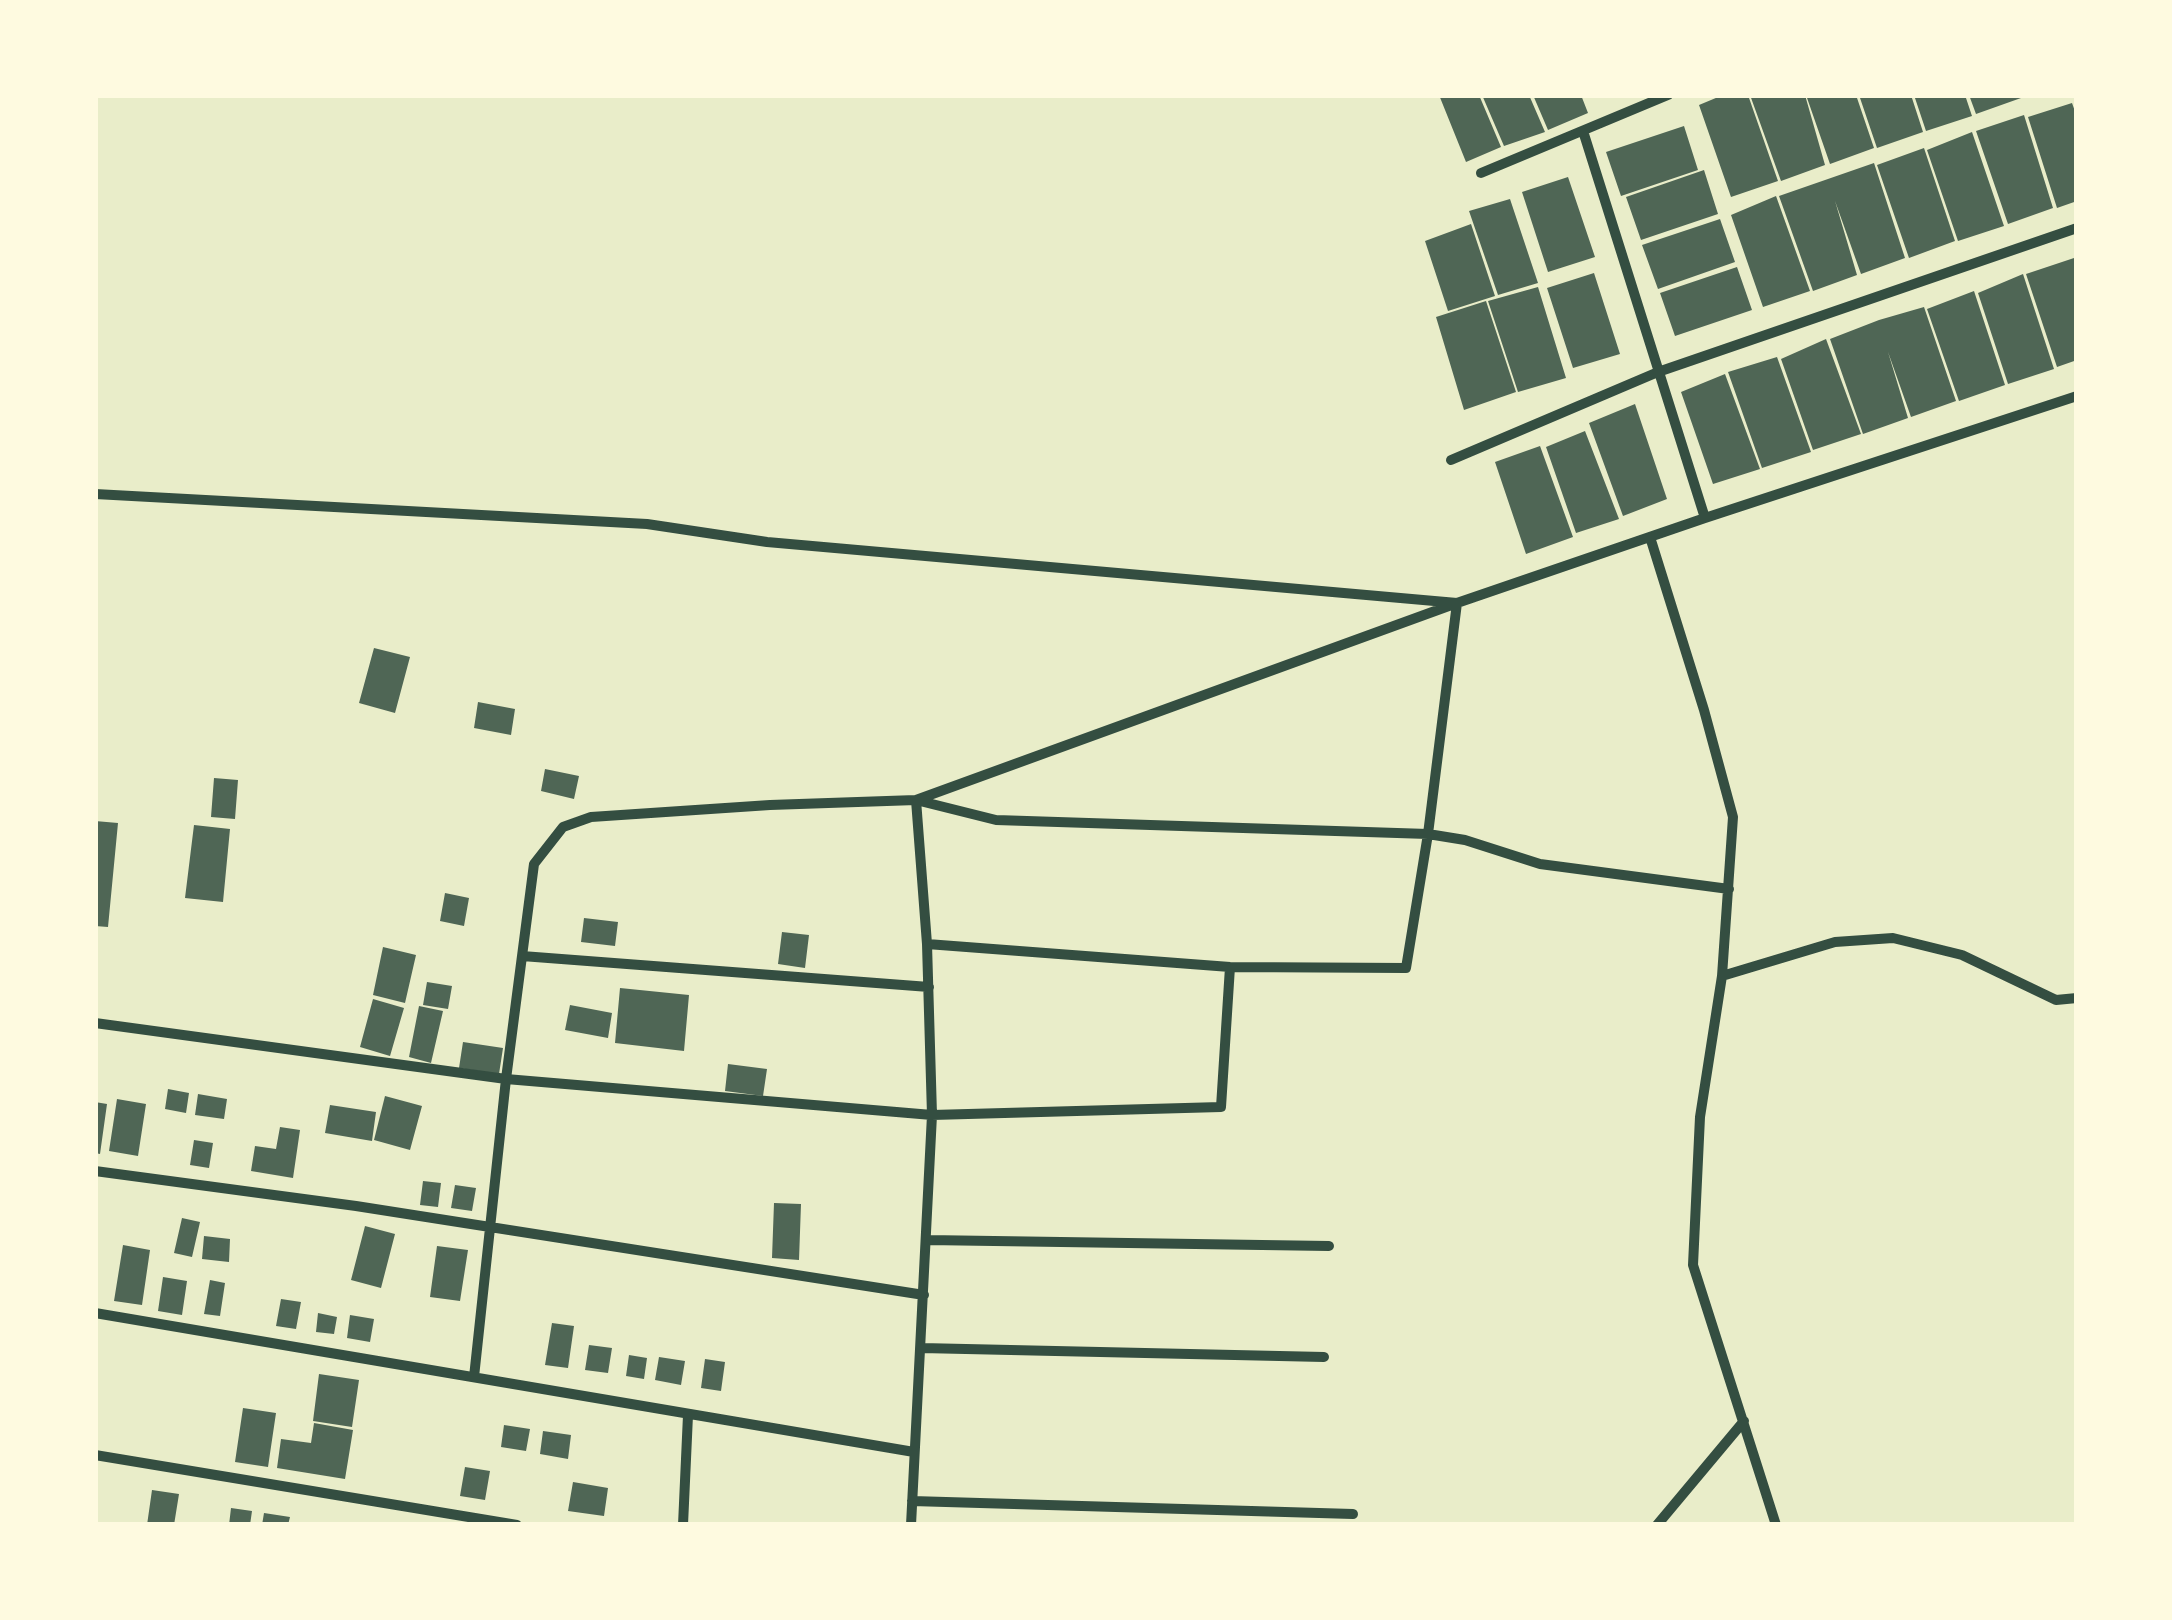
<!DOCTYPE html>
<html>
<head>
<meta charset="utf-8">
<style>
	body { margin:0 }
	#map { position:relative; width:2172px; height:1620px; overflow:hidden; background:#e9edc9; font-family:Manrope,sans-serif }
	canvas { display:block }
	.frame { position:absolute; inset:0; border:98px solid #fefae0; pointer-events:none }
</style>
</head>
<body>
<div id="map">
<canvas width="2172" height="1620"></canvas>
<div class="frame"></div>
</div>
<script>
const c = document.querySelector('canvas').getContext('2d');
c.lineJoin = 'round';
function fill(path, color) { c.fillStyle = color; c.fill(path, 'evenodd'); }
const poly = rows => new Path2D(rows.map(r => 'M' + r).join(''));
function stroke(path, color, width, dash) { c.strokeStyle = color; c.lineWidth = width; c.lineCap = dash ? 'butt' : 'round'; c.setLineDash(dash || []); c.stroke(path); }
fill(poly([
	[1439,95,1479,95,1501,147,1466,162],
	[1482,95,1529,95,1545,132,1504,146],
	[1533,95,1581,95,1588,113,1548,130],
	[1723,95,1748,95,1778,181,1731,197,1699,105],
	[1750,95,1805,95,1825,165,1781,181],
	[1806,95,1856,95,1874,148,1830,164],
	[1859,95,1911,95,1923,132,1877,148],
	[1914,95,1965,95,1972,116,1926,131],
	[1969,95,2020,95,2021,98,1976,114],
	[2072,103,2077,117,2077,201,2057,208,2028,117],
	[2024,115,2053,208,2008,224,1976,131],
	[1684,126,1698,170,1621,196,1606,152],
	[1972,132,2004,226,1958,241,1927,150],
	[1924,148,1955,241,1909,258,1877,165],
	[1874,163,1905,258,1861,274,1835,201,1857,275,1813,291,1779,196],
	[1704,170,1718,214,1641,240,1626,197],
	[1568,177,1595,257,1548,272,1522,192],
	[1776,196,1810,291,1763,307,1731,215],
	[1510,199,1538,283,1498,295,1469,211],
	[1720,219,1735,262,1658,289,1642,245],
	[1471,224,1495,296,1448,311,1425,241],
	[2074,258,2077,267,2077,360,2057,367,2026,274],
	[1737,267,1752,310,1675,336,1660,293],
	[1594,273,1620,354,1573,368,1547,288],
	[2023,274,2054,369,2008,384,1978,293],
	[1538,287,1566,378,1518,392,1488,301],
	[1974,291,2005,385,1959,401,1927,309],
	[1486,301,1516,392,1464,410,1436,317],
	[1924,307,1956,401,1911,417,1888,352,1908,418,1863,434,1830,339,1879,320],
	[1826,339,1861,434,1813,450,1781,359],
	[1777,357,1811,452,1762,468,1728,372],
	[1725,374,1760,469,1713,484,1681,392],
	[1635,404,1667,499,1623,516,1589,423],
	[1585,431,1619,519,1576,533,1546,447],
	[1540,446,1573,537,1526,554,1495,462],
	[374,648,410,657,395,713,359,703],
	[478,702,515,709,511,735,474,728],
	[545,769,579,776,574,799,541,791],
	[214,778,238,780,235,819,211,817],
	[95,821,118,823,108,927,95,926],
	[194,825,230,829,223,902,185,898],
	[445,893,469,898,464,926,440,921],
	[584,918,618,922,615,946,581,942],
	[782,932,809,935,805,968,778,964],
	[383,947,416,955,405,1003,373,995],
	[427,982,452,986,448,1009,423,1005],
	[620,988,689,995,684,1051,615,1043],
	[373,999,404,1008,390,1056,360,1047],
	[570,1005,612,1013,608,1038,565,1030],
	[419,1006,443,1011,431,1063,409,1057],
	[463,1042,503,1048,499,1074,459,1068],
	[728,1064,767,1069,763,1096,725,1091],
	[168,1089,189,1093,186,1113,165,1109],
	[198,1094,227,1099,224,1119,195,1115],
	[385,1096,422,1106,410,1150,374,1140],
	[117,1099,146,1104,138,1156,109,1151],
	[95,1102,107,1104,100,1154,95,1153],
	[330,1105,376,1112,372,1141,325,1133],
	[280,1127,300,1130,293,1178,251,1171,255,1146,276,1149],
	[194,1140,213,1143,209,1168,190,1165],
	[423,1181,441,1183,438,1207,420,1205],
	[455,1185,476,1188,472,1211,451,1208],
	[774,1203,801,1204,799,1260,772,1258],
	[182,1218,200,1222,192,1257,174,1253],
	[365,1226,395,1234,381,1288,351,1280],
	[204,1236,230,1239,229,1262,202,1259],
	[123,1245,150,1250,142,1305,114,1301],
	[437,1246,468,1250,460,1301,430,1297],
	[163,1277,187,1281,182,1315,158,1311],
	[210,1280,225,1283,220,1316,204,1314],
	[281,1299,301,1302,296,1329,276,1326],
	[318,1313,337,1317,334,1334,316,1332],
	[350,1315,374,1319,370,1342,347,1338],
	[552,1323,574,1326,568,1368,545,1365],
	[589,1345,612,1348,608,1373,585,1370],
	[629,1355,647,1358,644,1379,626,1376],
	[659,1357,685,1361,681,1385,655,1380],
	[705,1359,725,1362,721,1391,701,1388],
	[319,1374,359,1380,352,1427,313,1421],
	[243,1408,276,1413,268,1467,235,1462],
	[314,1423,353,1430,345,1479,277,1468,281,1439,311,1443],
	[504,1425,530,1429,526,1451,501,1447],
	[543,1431,571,1435,568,1459,540,1454],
	[465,1467,490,1471,485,1500,460,1496],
	[573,1482,608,1488,604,1516,568,1511],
	[152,1490,179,1494,174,1525,147,1525],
	[231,1508,252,1511,250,1525,229,1525],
	[264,1513,290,1517,288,1525,262,1525]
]), '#4f6655');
stroke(poly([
	[1583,131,1705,518],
	[1481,173,1668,95],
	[1451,460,1658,372,2077,228],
	[95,494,647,524,767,542,1457,603,1428,834,1406,968,1230,967,927,944],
	[1650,537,1704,710,1733,817,1722,976,1835,942,1893,938,1962,955,2056,1000,2077,998],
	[522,956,929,987],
	[1722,976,1700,1117,1693,1265,1776,1525],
	[95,1023,506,1079,932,1115,1221,1107,1230,967],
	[95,1171,356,1206,924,1295],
	[927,1240,1329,1246],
	[95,1313,914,1452],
	[921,1348,1324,1357],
	[474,1377,506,1079,534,864,563,827,591,817,770,805,916,800,1457,603,1705,518,2077,396],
	[95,1455,517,1525],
	[912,1501,1353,1514],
	[683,1525,688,1415],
	[911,1525,932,1115,927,944,916,800,996,820,1428,834,1465,840,1540,864,1729,889],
	[1657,1525,1744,1421]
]), '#344e41', 10);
</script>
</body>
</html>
